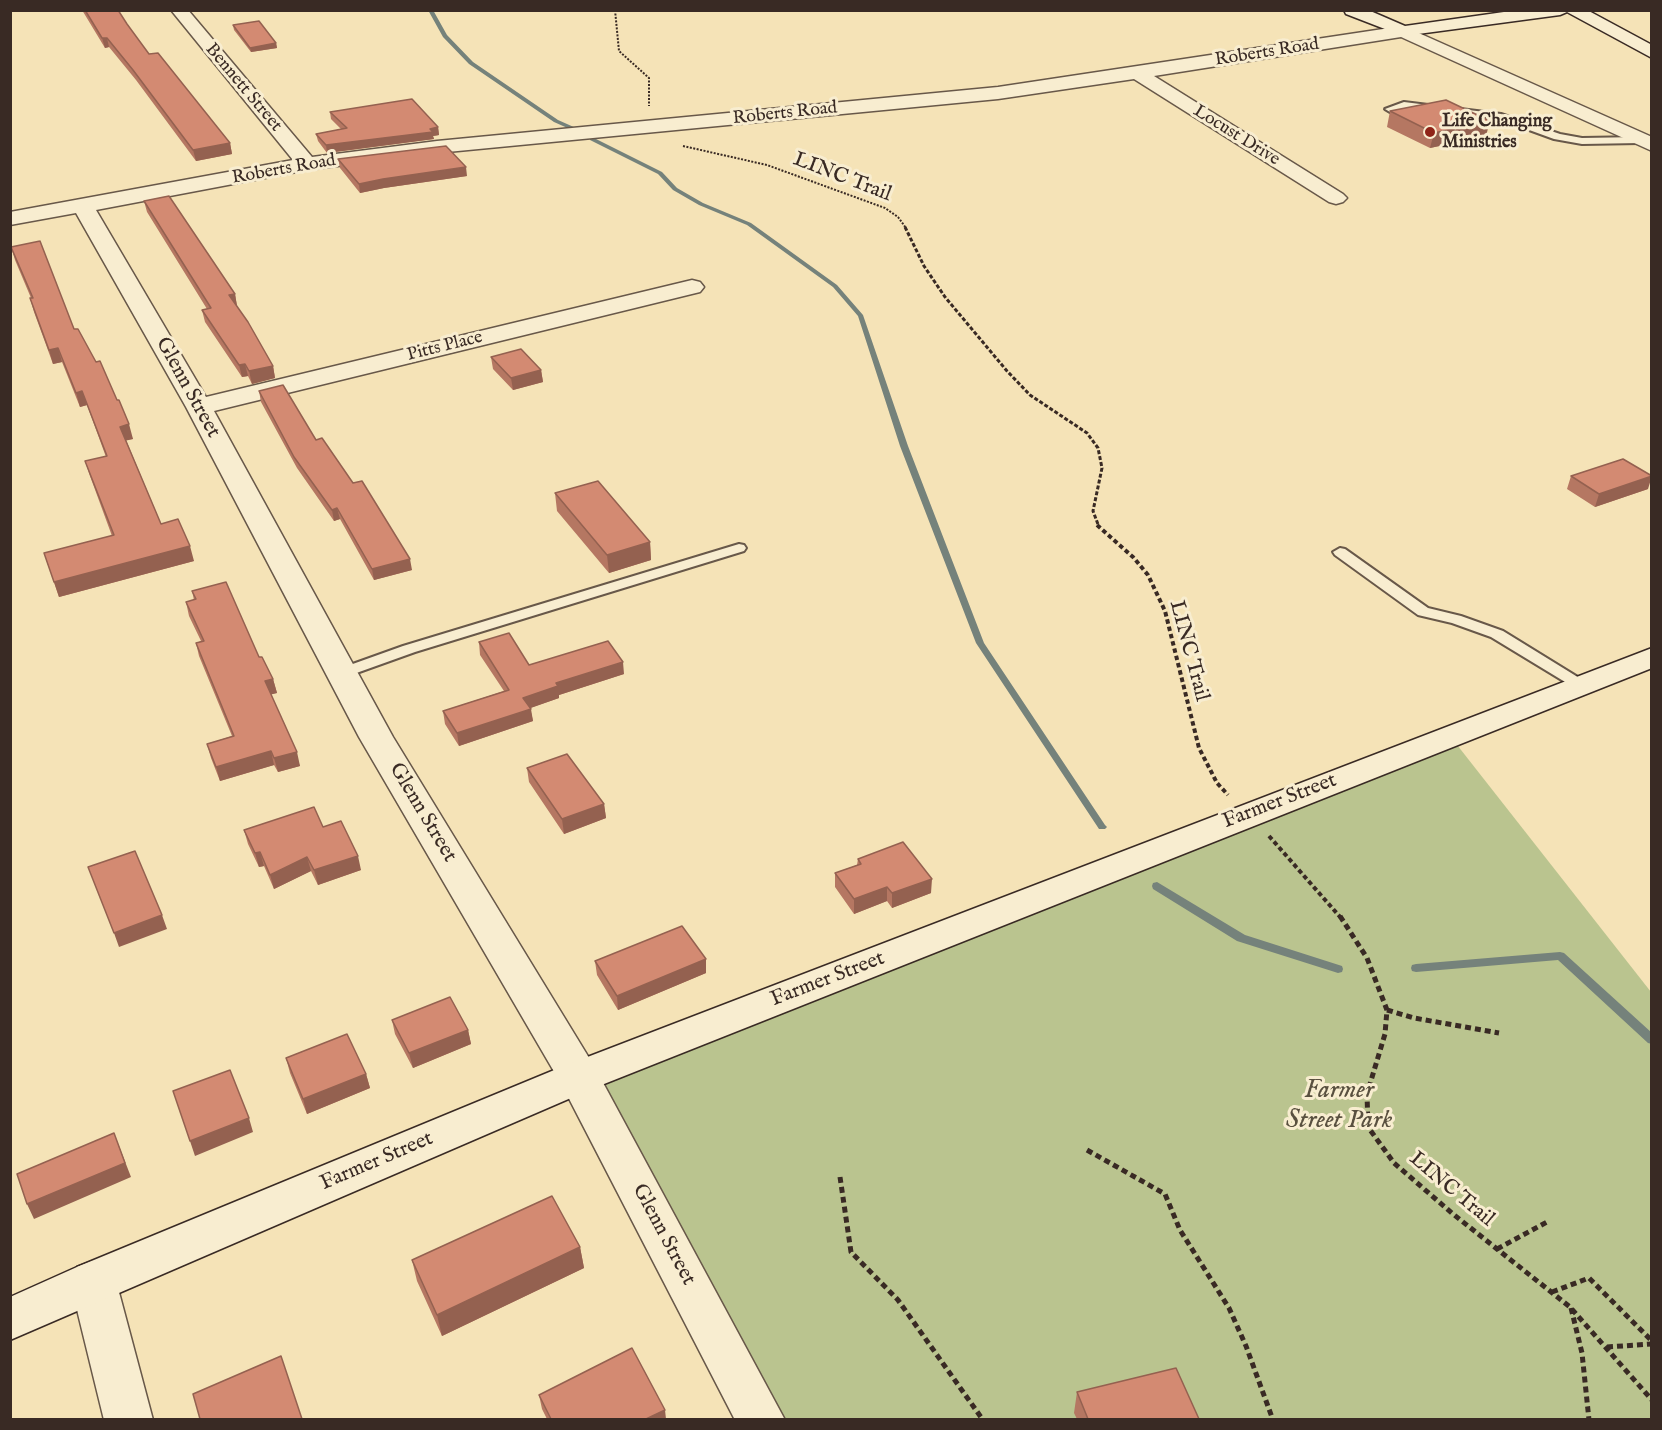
<!DOCTYPE html>
<html>
<head>
<meta charset="utf-8">
<style>
	body { margin:0 }
	#map { position:relative; width:1662px; height:1430px; overflow:hidden; background:#f5e3b7; font-family:"IM FELL English",serif }
	canvas { display:block }
	.frame { position:absolute; inset:0; border:12px solid #392a24; pointer-events:none }
</style>
</head>
<body>
<div id="map">
<canvas width="1662" height="1430"></canvas>
<div class="frame"></div>
</div>
<script>
const c = document.querySelector('canvas').getContext('2d');
c.lineJoin = 'round';
function fill(path, color) { c.fillStyle = color; c.fill(path, 'evenodd'); }
const poly = rows => new Path2D(rows.map(r => 'M' + r).join(''));
function stroke(path, color, width, dash) { c.strokeStyle = color; c.lineWidth = width; c.lineCap = dash ? 'butt' : 'round'; c.setLineDash(dash || []); c.stroke(path); }
function write(font, color, halo, rows, align = 'center') {
  c.font = font + ' "IM FELL English",serif'; c.lineWidth = 6; c.setLineDash([]); c.textBaseline = 'middle'; c.strokeStyle = halo; c.fillStyle = color; for (const [text, x, y, turn = 0] of rows) {
    c.save(); c.translate(x, y); c.rotate((+turn || 0) * Math.PI / 180); c.textAlign = isNaN(turn) ? turn : align; if (halo) c.strokeText(text, 0, 0); c.fillText(text, 0, 0); c.restore();
  }
}
fill(poly([
	[1443,727,1651,992,1651,1419,764,1419,565,1084]
]), '#bac48f');
fill(poly([
	[428,10,433,10,447,35,473,62,558,120,576,128,576,130,572,130,554,122,469,64,443,37,428,10],
	[590,138,594,138,662,172,677,188,703,203,751,223,837,285,863,315,908,446,984,643,1105,825,1107,827,1105,829,1099,829,976,643,900,446,858,316,833,287,747,225,699,205,673,190,658,174,590,140,590,138],
	[1157,882,1245,935,1342,966,1343,969,1342,972,1338,973,1237,941,1153,889,1152,886,1153,883,1157,882],
	[1560,952,1564,953,1652,1033,1652,1044,1648,1043,1558,960,1416,972,1412,971,1411,968,1412,965,1416,964,1560,952]
]), '#75827b');
const lane = poly([
	[1404,102,1501,114,1560,134,1582,138,1640,137,1645,140,1640,143,1582,144,1554,139,1499,119,1475,115,1404,108,1390,112,1385,109,1404,102],
	[739,544,744,545,746,548,744,551,415,652,348,676,342,678,334,673,336,670,403,646,739,544],
	[1340,548,1345,549,1428,608,1461,616,1503,631,1589,684,1587,688,1575,688,1491,637,1452,623,1418,615,1335,555,1333,552,1340,548]
]);
const street = poly([
	[171,10,188,10,312,157,437,141,998,87,1403,26,1652,137,1652,151,1401,37,1154,76,1343,194,1347,198,1343,202,1336,204,1329,202,1134,79,998,99,437,153,307,170,96,210,206,397,692,280,700,282,704,287,700,292,214,411,393,737,594,1066,785,1420,735,1420,563,1087,359,737,186,407,76,213,10,225,10,212,293,160,171,10],
	[93,1261,109,1267,116,1281,153,1420,104,1420,70,1281,77,1267,93,1261]
]);
const secondary = poly([
	[1344,10,1368,10,1405,26,1518,10,1587,10,1652,45,1652,58,1567,12,1560,15,1403,36,1346,14,1344,10],
	[1652,648,1652,668,594,1088,10,1340,10,1297,77,1267,564,1066,1652,648]
]);
stroke(lane, '#685849', 4);
stroke(street, '#685849', 3);
stroke(secondary, '#392a24', 3);
stroke(poly([
	[615,10,619,51,649,78,649,106],
	[683,146,767,165,885,208,898,217,906,228]
]), '#392a24', 2, [2, 1.5]);
stroke(poly([
	[905,227,924,266,945,297,1007,371,1030,395,1087,433,1098,448,1102,468,1093,511,1099,527]
]), '#392a24', 3, [4, 2]);
stroke(poly([
	[1097,525,1133,557,1148,575,1165,611,1199,748,1217,783,1228,795],
	[1269,836,1341,918]
]), '#392a24', 4, [4.5, 3]);
stroke(poly([
	[1340,916,1367,958,1387,1010,1385,1034,1367,1094,1368,1127,1394,1163,1453,1214,1570,1307,1652,1400],
	[1387,1010,1414,1018,1499,1033],
	[1087,1150,1165,1194,1180,1230,1229,1308,1246,1346,1273,1420],
	[840,1177,851,1252,898,1300,983,1420],
	[1497,1249,1547,1222],
	[1552,1292,1589,1278,1652,1341],
	[1571,1308,1582,1353,1589,1420],
	[1607,1347,1652,1344]
]), '#392a24', 5, [6, 4]);
fill(lane, '#f8edd0');
fill(street, '#f8edd0');
fill(secondary, '#f8edd0');
fill(poly([
	[82,10,118,10,127,24,149,54,230,143,232,154,196,161,136,80,109,47,105,48],
	[233,25,276,43,277,48,251,52,234,30],
	[1390,111,1486,136,1430,148,1387,127],
	[330,112,438,127,439,135,433,136,434,139,327,153,318,141,316,134,341,129,331,119],
	[338,159,467,176,384,188,360,193,340,168],
	[144,201,235,294,237,306,273,366,275,378,252,384,248,376,242,377,205,322,202,310,207,309,147,212],
	[11,247,74,329,133,439,126,440,161,524,194,561,59,597,44,553,112,536,90,476,85,461,106,457,87,405,80,407,62,362,53,364,34,312,30,298,31,298,15,260],
	[491,357,541,370,543,382,513,390,493,369],
	[259,391,316,440,412,570,374,580,340,519,334,521,297,468,261,402],
	[1571,476,1648,489,1595,507,1567,489],
	[555,493,650,542,651,560,609,573,557,511],
	[192,591,259,657,273,679,277,693,271,694,300,766,278,772,274,765,220,781,211,758,207,744,232,736,199,656,196,643,201,641,189,616,186,602,194,600],
	[479,642,529,665,624,674,559,695,559,698,530,708,533,721,459,746,445,724,443,711,504,691,480,655],
	[527,768,604,804,606,818,564,834,529,782],
	[323,827,361,870,318,885,311,871,274,889,264,866,259,867,248,844,244,830],
	[858,859,931,893,892,908,887,901,854,914,835,887,835,873,857,865],
	[595,961,706,973,618,1010,597,975],
	[392,1020,468,1030,471,1044,413,1068,395,1034],
	[286,1058,366,1074,370,1088,307,1114,290,1073],
	[580,1247,584,1268,442,1336,417,1281,412,1260],
	[1077,1392,1199,1419,1077,1419,1074,1413],
	[539,1395,666,1419,547,1419,542,1409]
]), '#b57762');
fill(poly([
	[102,38,107,38,109,47,105,48],
	[276,43,277,48,251,52,250,48],
	[1490,121,1486,136,1430,148,1434,133],
	[438,127,439,135,433,136,434,139,327,153,326,145],
	[230,143,232,154,196,161,193,150],
	[466,167,467,176,384,188,360,193,359,184,383,179],
	[235,294,237,306,232,307,229,295],
	[58,348,62,362,53,364,49,350],
	[245,364,248,376,242,377,239,365],
	[273,366,275,378,252,384,249,371],
	[541,370,543,382,513,390,511,378],
	[82,391,87,405,80,407,76,393],
	[129,424,133,439,124,441,120,427],
	[1652,476,1648,489,1595,507,1599,494],
	[337,508,340,519,334,521,332,510],
	[650,542,651,560,609,573,607,555],
	[190,546,194,561,59,597,54,582],
	[410,559,412,570,374,580,372,569],
	[623,662,624,674,559,695,559,698,525,710,523,698,556,683],
	[273,679,277,693,269,695,265,681],
	[531,709,533,721,459,746,457,733],
	[271,751,274,765,220,781,216,767],
	[297,752,300,766,278,772,274,758],
	[604,804,606,818,564,834,562,819],
	[260,852,264,866,259,867,255,853],
	[358,856,361,870,318,885,314,870],
	[307,857,311,871,274,889,270,875],
	[932,879,931,893,892,908,892,893],
	[887,887,887,901,854,914,854,899],
	[162,915,167,929,119,947,114,933],
	[706,959,706,973,618,1010,617,996],
	[468,1030,471,1044,413,1068,409,1053],
	[366,1074,370,1088,307,1114,303,1099],
	[249,1118,253,1132,195,1156,190,1141],
	[114,1133,131,1177,34,1219,27,1204],
	[580,1247,584,1268,442,1336,437,1315],
	[665,1410,666,1419,646,1419]
]), '#946150');
const building = poly([
	[85,10,118,10,127,24,149,54,158,53,230,143,193,150,133,70,107,38,102,38,85,10],
	[259,21,276,43,250,48,233,25,259,21],
	[412,99,438,127,430,129,433,132,326,145,316,134,347,128,330,112,412,99],
	[1446,100,1490,121,1434,133,1390,111,1446,100],
	[446,146,466,167,383,179,359,184,338,159,446,146],
	[169,196,235,294,229,295,248,322,273,366,249,371,245,364,239,365,202,310,211,308,144,201,169,196],
	[40,241,74,329,78,329,96,362,100,361,117,400,119,400,129,424,120,427,161,524,178,519,190,546,54,582,44,553,114,535,85,461,107,456,82,391,76,393,58,348,49,350,30,298,33,298,11,247,40,241],
	[521,349,541,370,511,378,491,357,521,349],
	[283,385,316,440,322,438,353,483,362,481,410,559,372,569,337,508,332,510,294,457,259,391,283,385],
	[1623,459,1652,476,1599,494,1571,476,1623,459],
	[598,481,650,542,607,555,555,493,598,481],
	[226,582,259,657,262,657,273,679,265,681,297,752,274,758,271,751,216,767,207,744,234,736,196,643,204,641,186,602,196,599,192,591,226,582],
	[509,633,529,665,608,641,623,662,556,683,558,686,523,698,531,709,457,733,443,711,509,690,479,642,509,633],
	[567,754,604,804,562,819,527,768,567,754],
	[314,807,323,827,341,821,358,856,314,870,307,857,270,875,260,852,255,853,244,830,314,807],
	[903,842,932,879,892,893,887,887,854,899,835,873,861,864,858,859,903,842],
	[135,851,162,915,114,933,88,867,135,851],
	[682,926,706,959,617,996,595,961,682,926],
	[450,997,468,1030,409,1053,392,1020,450,997],
	[347,1034,366,1074,303,1099,286,1058,347,1034],
	[230,1070,249,1118,190,1141,173,1091,230,1070],
	[114,1133,125,1163,27,1204,17,1174,114,1133],
	[552,1196,580,1247,437,1315,412,1260,552,1196],
	[632,1348,665,1410,646,1419,551,1419,539,1395,632,1348],
	[281,1356,302,1419,200,1419,193,1394,281,1356],
	[1176,1368,1199,1419,1088,1419,1077,1392,1176,1368]
]);
fill(building, '#d38a72');
stroke(building, '#946150', 1.5);
for (const [x, y, r, color] of [
	[1430,132,6,"#8f2418"]
]) { const dot = new Path2D(); dot.arc(x, y, r, 0, 2 * Math.PI); c.fillStyle = color; c.fill(dot); stroke(dot, '#f8edd0', 2); }
write('18px', '#392a24', '#f8edd0', [
	["Roberts Road",1267,53,-9],
	["Bennett Street",243,88,50],
	["Roberts Road",785,114,-6],
	["Locust Drive",1236,136,32],
	["Roberts Road",284,170,-10],
	["Pitts Place",445,347,-14]
]);
write('bold 18px', '#392a24', '#f8edd0', [
	["Life Changing",1442,122],
	["Ministries",1442,143]
], 'left');
write('21px', '#392a24', '#f8edd0', [
	["LINC Trail",842,178,21],
	["Glenn Street",187,388,61],
	["LINC Trail",1188,651,75],
	["Farmer Street",1280,802,-21],
	["Glenn Street",422,813,59],
	["Farmer Street",828,980,-21],
	["Farmer Street",377,1162,-23],
	["LINC Trail",1451,1190,40],
	["Glenn Street",663,1235,62]
]);
write('italic 26px', '#59503f', '#f8edd0', [
	["Farmer",1339,1092],
	["Street Park",1339,1122]
]);
</script>
</body>
</html>
